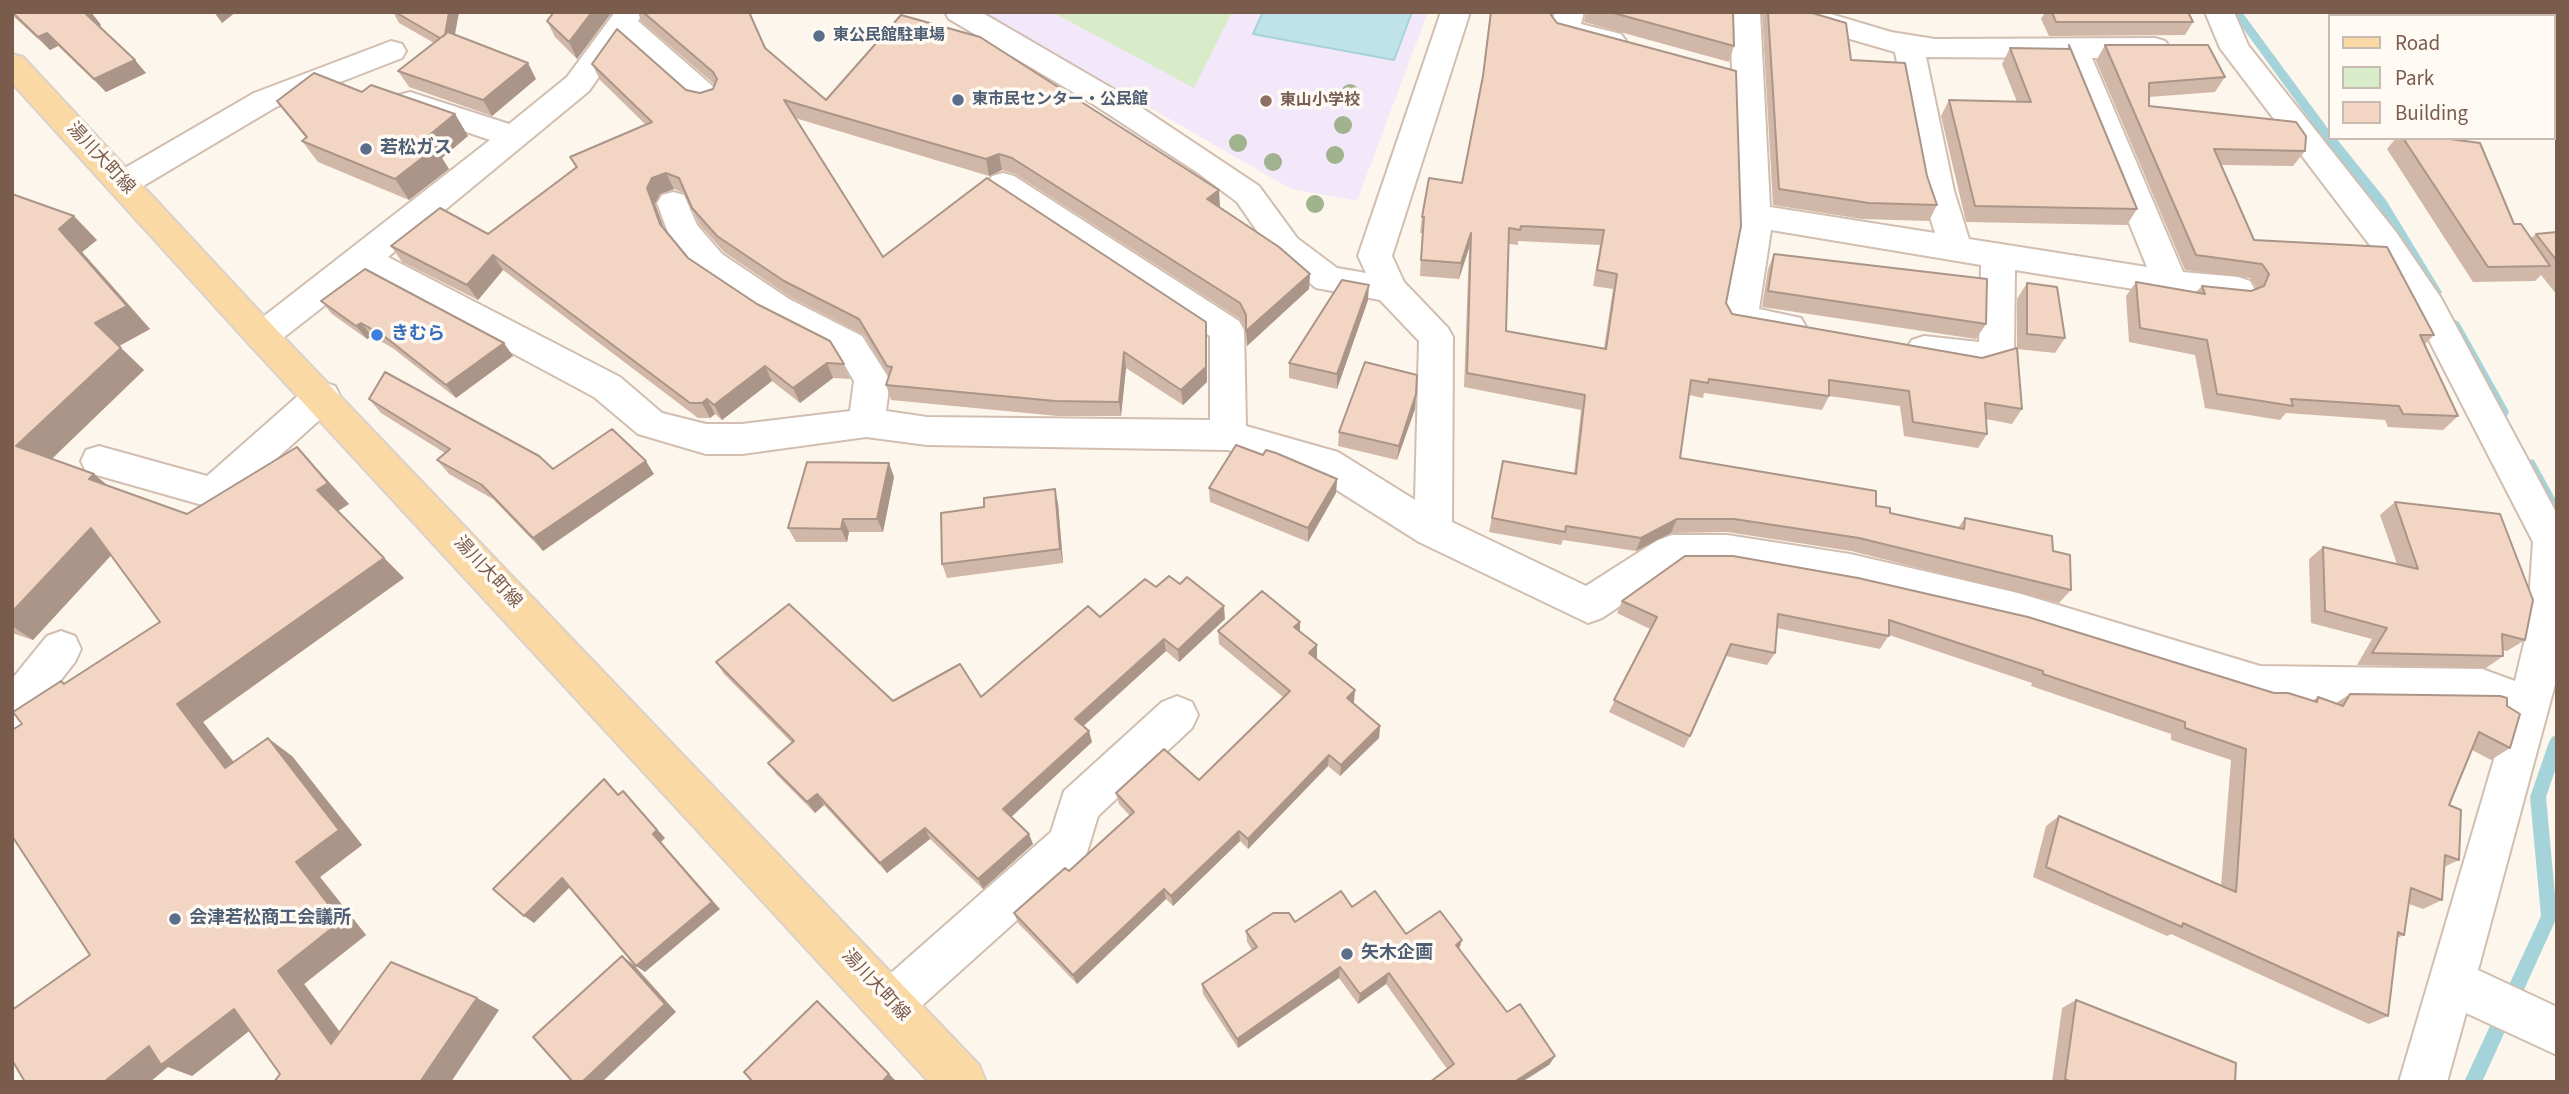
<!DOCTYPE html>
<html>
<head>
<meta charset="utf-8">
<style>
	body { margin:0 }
	#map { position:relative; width:2569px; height:1094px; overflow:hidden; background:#fdf6ec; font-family:"Source Sans 3",sans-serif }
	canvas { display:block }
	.frame { position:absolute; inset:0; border:14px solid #7a5c4d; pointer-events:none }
	.legend { position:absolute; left:2328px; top:14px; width:228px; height:126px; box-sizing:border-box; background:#fffaf3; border:2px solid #cabbb1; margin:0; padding:9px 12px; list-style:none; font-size:21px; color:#7a5c4d }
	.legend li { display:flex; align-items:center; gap:14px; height:35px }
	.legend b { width:35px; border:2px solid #cabbb1 }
</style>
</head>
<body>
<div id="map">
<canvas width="2569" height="1094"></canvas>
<div class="frame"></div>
<ul class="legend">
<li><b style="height:9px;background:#fbd9a5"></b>Road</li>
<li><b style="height:19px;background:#d8ecc9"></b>Park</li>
<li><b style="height:19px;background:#f3d5c3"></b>Building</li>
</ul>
</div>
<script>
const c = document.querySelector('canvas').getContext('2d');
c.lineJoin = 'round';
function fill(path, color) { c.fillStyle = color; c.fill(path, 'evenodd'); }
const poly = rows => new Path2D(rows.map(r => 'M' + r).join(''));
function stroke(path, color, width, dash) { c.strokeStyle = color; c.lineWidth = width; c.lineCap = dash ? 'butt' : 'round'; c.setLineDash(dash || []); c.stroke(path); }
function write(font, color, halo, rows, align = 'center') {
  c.font = font + ' "Source Sans 3","Noto Sans JP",sans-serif'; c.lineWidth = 7; c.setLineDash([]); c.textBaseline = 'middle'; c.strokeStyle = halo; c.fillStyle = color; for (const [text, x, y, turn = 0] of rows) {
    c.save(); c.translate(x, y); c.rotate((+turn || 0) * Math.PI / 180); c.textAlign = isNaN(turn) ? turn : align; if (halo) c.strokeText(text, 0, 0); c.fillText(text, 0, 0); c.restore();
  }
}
fill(poly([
	[984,12,1428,12,1357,201,1291,189]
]), '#f3e8fa');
fill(poly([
	[1052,12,1232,12,1194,88]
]), '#d8ecc9');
const water = poly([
	[1263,12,1412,12,1394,60,1253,34,1263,12]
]);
fill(water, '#bfe3e8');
stroke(water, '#a5d3da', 2);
fill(poly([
	[2231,12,2242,12,2329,130,2329,138,2336,138,2386,200,2440,289,2442,292,2440,295,2432,295,2378,206,2325,141,2231,12],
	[2455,320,2459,322,2507,408,2509,412,2507,416,2497,416,2449,325,2455,320],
	[2529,459,2534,460,2557,502,2557,521,2552,519,2522,464,2524,460,2529,459],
	[2557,735,2557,765,2546,797,2557,917,2482,1082,2464,1082,2541,916,2530,797,2549,742,2552,737,2557,735]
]), '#a5d3da');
const minor = poly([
	[615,12,644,12,638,21,717,90,721,97,717,104,706,107,695,104,624,41,589,91,388,257,620,377,662,413,706,424,742,424,850,411,854,381,838,354,765,317,698,272,670,238,657,203,662,195,673,192,684,195,697,225,722,254,789,299,862,336,890,380,886,411,927,417,1210,420,1210,336,992,192,987,184,992,176,1003,173,1014,176,1239,321,1244,330,1246,426,1338,452,1415,500,1419,341,1380,300,1316,288,1273,254,1237,202,1198,173,1093,104,949,19,945,12,981,12,1115,90,1259,186,1297,238,1337,268,1366,273,1358,256,1441,12,1470,12,1392,256,1404,282,1448,328,1453,337,1452,522,1586,586,1658,540,1672,535,1727,535,1850,554,2018,593,2260,666,2482,669,2515,681,2527,631,2533,542,2415,313,2372,248,2220,48,2205,12,2234,12,2248,45,2396,232,2441,298,2557,514,2557,677,2478,970,2557,1007,2557,1055,2466,1013,2447,1082,2399,1082,2507,715,2482,705,2260,702,2018,627,1850,588,1727,567,1678,567,1602,618,1588,623,1419,542,1313,475,1228,450,927,445,866,437,742,454,706,454,638,434,594,397,365,274,274,345,262,349,250,345,245,336,250,327,490,140,399,109,395,102,399,95,410,92,509,124,567,77,615,12],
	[1555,12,1584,12,1581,24,1621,34,1626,41,1621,48,1611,51,1555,36,1550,29,1555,12],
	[1730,12,1760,12,1770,207,1935,233,1922,191,1895,52,1781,19,1777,12,1824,12,1891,32,1935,39,2155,38,2165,41,2170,48,2165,55,2155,58,2092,58,2183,272,2238,277,2250,281,2255,290,2250,299,2238,303,2171,295,2015,270,2014,351,2008,360,1973,370,1912,358,1906,349,1912,340,1924,336,1979,342,1981,265,1771,230,1759,309,1801,318,1806,327,1801,336,1789,340,1728,328,1723,319,1738,242,1730,12],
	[1926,57,2062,58,2147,267,1969,239,1954,191,1926,57],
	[391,41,402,44,406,51,402,58,276,107,133,192,122,195,111,192,106,184,111,176,254,93,391,41],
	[322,382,335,386,340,396,335,406,226,504,213,508,86,472,81,461,86,450,99,446,207,476,309,386,322,382],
	[61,631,75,636,81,649,75,662,27,723,12,729,12,679,47,636,61,631],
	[1177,696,1192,702,1198,715,1192,728,1098,816,1085,859,907,1019,891,1026,875,1019,868,1003,875,987,1051,832,1064,791,1162,702,1177,696]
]);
const major = poly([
	[12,54,23,57,274,327,979,1065,986,1082,929,1082,250,345,12,83,12,54]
]);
stroke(minor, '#d1beb0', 4);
stroke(major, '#dad1cd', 4);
fill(minor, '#fff');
fill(major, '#fbd9a5');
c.fillStyle = '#a0b28e';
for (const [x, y] of [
	[1350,93],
	[1343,125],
	[1238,143],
	[1335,155],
	[1273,162],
	[1315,204]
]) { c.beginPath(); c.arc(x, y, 9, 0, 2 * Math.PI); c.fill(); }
fill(poly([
	[12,12,91,12,101,25,100,26,146,73,106,92,58,46,50,50,12,15],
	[393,12,459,12,455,35,536,79,492,116,409,87,398,71,434,43,399,23],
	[554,12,612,12,577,59,555,37,547,21],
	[638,12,749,12,765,48,826,100,1220,206,1219,207,1310,274,1309,289,1247,346,1246,330,1240,319,1015,174,1002,170,989,176,795,118,883,257,1207,337,1207,382,1183,405,1126,368,1121,416,1058,416,891,400,886,385,889,376,864,335,790,297,724,252,699,224,686,194,674,189,660,194,655,204,664,228,688,258,844,364,850,379,833,378,800,403,772,381,722,420,715,414,710,418,698,418,503,270,478,300,402,262,391,246,488,234,576,168,570,157,646,125,600,80,592,64,700,93,713,89,714,84,641,21],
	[1490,12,1553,12,1552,16,1726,303,1732,314,2022,409,2012,424,1986,419,1987,434,1978,448,1904,436,1900,406,1829,396,1822,410,1704,393,1703,398,1689,395,1680,458,1876,506,1890,513,1958,528,1965,518,2053,551,2071,590,2059,603,1851,551,1727,532,1671,533,1636,551,1563,540,1561,545,1489,532,1503,461,1574,474,1581,410,1464,387,1469,248,1459,279,1420,276,1422,233,1420,233,1422,217,1462,183,1482,80],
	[1518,241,1600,245,1593,286,1613,289,1604,348,1506,331,1509,244,1518,245],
	[1586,12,1733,12,1734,46,1729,62,1584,22],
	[1762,12,1809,12,1851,60,1927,176,1937,205,1929,221,1862,219,1773,205],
	[2045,12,2188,12,2193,22,2185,35,2049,36,2041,19],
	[2393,12,2557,12,2557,102,2553,98,2553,16,2396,16],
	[2069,45,2137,209,2127,225,1966,222,1941,116,1949,100,2017,102,2002,64,2010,48,2067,49],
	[2105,45,2225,77,2215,92,2149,97,2149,106,2305,151,2293,166,2220,165,2254,240,2434,335,2425,344,2458,416,2443,430,2388,427,2385,420,2286,413,2280,420,2205,408,2195,355,2129,342,2126,296,2136,282,2196,292,2202,286,2251,291,2257,289,2250,278,2185,270,2096,61],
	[362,92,455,114,468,136,442,158,449,169,409,200,318,162,302,141,306,138,277,101],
	[2396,138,2442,138,2514,224,2531,238,2536,234,2557,232,2557,295,2541,275,2535,281,2473,282,2387,149],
	[12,194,97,240,82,252,150,329,119,346,144,370,52,459,94,474,108,486,187,514,297,447,317,469,349,504,338,511,404,578,203,722,234,762,292,756,362,845,320,877,366,935,304,984,340,1032,499,1010,280,1074,250,1030,192,1076,90,955,22,724,65,683,160,622,111,555,33,640,12,633],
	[1774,254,1986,324,1976,339,1762,307,1768,269],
	[2027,283,2065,338,2055,353,2017,349,2017,299],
	[1368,300,1337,389,1289,378,1289,363],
	[321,301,513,356,456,398,394,349,372,336,367,339,332,314],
	[1416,394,1415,409,1397,460,1338,446,1339,432],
	[369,399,553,469,654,474,543,551,493,499,449,474,437,460,445,453,381,413],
	[1263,455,1337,479,1336,493,1308,542,1210,502,1209,488],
	[889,463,894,477,883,532,849,532,847,542,796,542,788,528],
	[2395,502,2525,640,2507,651,2502,650,2503,656,2486,668,2357,665,2372,639,2311,623,2309,559,2323,547,2397,564,2380,515],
	[1058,503,1063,563,947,578,942,564,984,507],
	[1685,556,2312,701,2318,697,2336,703,2350,694,2500,696,2510,748,2491,760,2472,750,2449,805,2459,860,2444,867,2442,900,2423,909,2409,904,2404,935,2397,938,2388,1016,2369,1024,2171,934,2167,936,2033,877,2046,826,2059,816,2221,886,2231,760,2171,740,2171,734,2031,686,2032,683,1889,635,1880,649,1777,628,1775,653,1767,665,1726,656,1690,736,1684,748,1609,712,1650,629,1617,613,1622,601],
	[1156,587,1225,619,1179,662,1166,651,1083,726,1092,742,1011,817,1033,844,983,889,930,839,887,873,824,805,815,813,776,774,768,763,792,743,724,674,716,662,893,701,981,697,1100,617],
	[1300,622,1300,632,1317,645,1317,658,1316,659,1354,702,1353,703,1380,726,1379,738,1340,776,1328,766,1248,849,1240,841,1173,906,1166,899,1077,984,1018,923,1014,913,1069,871,1130,816,1119,804,1116,793,1199,780,1283,697,1219,644,1218,631],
	[1352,907,1406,934,1462,940,1459,950,1507,1012,1555,1056,1549,1065,1447,1069,1386,984,1358,1004,1339,978,1238,1048,1203,994,1202,984,1252,950,1247,942,1246,931,1295,922],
	[2076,1000,2235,1082,2052,1082,2062,1008]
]), '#d1b7a8');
fill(poly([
	[91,12,101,25,97,27,86,14],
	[214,12,236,12,222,23],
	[449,12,459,12,451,53,443,40],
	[592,12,612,12,577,59,569,42],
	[47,33,58,46,50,50,38,37],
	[135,60,146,73,106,92,94,79],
	[528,63,536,79,492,116,483,100],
	[455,114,468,136,442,158,449,169,409,200,395,179,421,142],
	[999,154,1002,170,989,176,986,159],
	[666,173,674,189,660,194,655,204,668,240,660,224,647,188,652,178],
	[1219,190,1220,206,1208,215,1207,199],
	[74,216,97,240,82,252,150,329,119,346,144,370,43,467,16,446,95,323,59,229],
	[1471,233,1469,248,1459,279,1461,263],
	[493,255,503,270,478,300,467,285],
	[1310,274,1309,289,1247,346,1246,331],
	[1369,285,1368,300,1337,389,1337,374],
	[1206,322,1207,382,1183,405,1181,390],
	[361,323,372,336,367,339,356,326],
	[504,343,513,356,456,398,446,385],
	[1124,352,1126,368,1121,416,1119,402],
	[827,363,833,378,800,403,793,388],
	[765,366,772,381,722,420,714,405],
	[1416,394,1415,409,1397,460,1399,446],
	[707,399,715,414,710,418,702,403],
	[297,447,317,469,349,504,338,511,317,490],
	[646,461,654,474,543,551,533,538],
	[889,463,894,477,883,532,877,519],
	[94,474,119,495,89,479],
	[1337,479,1336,493,1308,542,1308,528],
	[1055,489,1058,503,1063,563,1060,549],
	[843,519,849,532,847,542,841,529],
	[1677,519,1671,533,1636,551,1641,538],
	[91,528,117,549,33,640,12,626,12,612],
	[384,558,404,578,203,722,251,785,225,768,177,704],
	[1224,606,1225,619,1179,662,1178,650],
	[1300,622,1300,634,1294,627],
	[1164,639,1166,651,1078,731,1075,719],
	[1317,645,1317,658,1309,666,1309,653],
	[1355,690,1354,702,1346,710,1347,698],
	[1380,726,1379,738,1340,776,1341,765],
	[1089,731,1092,742,1008,820,1003,809],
	[268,738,292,756,362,845,320,877,366,935,304,984,357,1055,331,1044,278,971,296,862],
	[1329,755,1328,766,1248,849,1248,839],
	[623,791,665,838,661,842,720,909,645,972,636,966,653,834],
	[817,794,824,805,815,813,807,802],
	[925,828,930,839,887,873,880,863],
	[1239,831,1240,841,1173,906,1171,896],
	[1029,834,1033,844,983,889,978,879],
	[562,878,571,886,534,923,524,916],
	[1164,889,1166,899,1077,984,1073,975],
	[1462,940,1458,951,1456,945],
	[622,956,634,965,676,1012,602,1082,582,1082],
	[1340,967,1339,978,1238,1048,1237,1039],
	[1389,973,1386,984,1358,1004,1360,994],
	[477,998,499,1010,451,1082,420,1082],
	[234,1009,262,1021,192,1076,168,1067,150,1082,104,1082,149,1046],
	[825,1009,896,1081,895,1082,882,1082],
	[1555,1056,1549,1065,1522,1082,1514,1082]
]), '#aa9588');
const building = poly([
	[12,12,90,12,86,14,135,60,94,79,47,33,38,37,12,12],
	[395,12,449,12,445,35,440,38,395,12],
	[554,12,592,12,569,42,547,21,554,12],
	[643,12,749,12,765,48,826,100,901,15,980,37,1219,190,1207,199,1279,247,1310,274,1246,331,1246,315,1240,303,1012,158,999,154,986,159,784,100,883,257,987,178,1206,322,1206,367,1181,390,1124,352,1119,402,1055,401,886,385,892,367,887,366,859,319,784,281,717,236,692,208,679,178,666,173,652,178,647,188,660,224,688,258,757,304,830,341,844,364,827,363,793,388,765,366,714,405,707,399,702,403,690,403,493,255,467,285,391,246,440,208,488,234,577,167,570,157,652,122,592,64,617,29,686,90,700,93,713,89,717,79,713,72,643,12],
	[1491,12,1551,12,1551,15,1557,23,1736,71,1741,226,1726,303,1732,314,1982,358,2017,348,2022,409,1985,403,1987,434,1913,422,1909,391,1829,380,1829,396,1709,379,1708,383,1691,380,1680,458,1876,491,1876,506,1890,508,1890,513,1964,529,1965,518,2052,536,2053,551,2070,555,2071,590,1859,538,1734,519,1677,519,1641,538,1566,526,1565,532,1492,518,1503,461,1576,474,1585,395,1467,373,1471,233,1461,263,1421,260,1424,217,1422,217,1429,178,1462,183,1483,76,1491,12],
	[1521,226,1604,230,1597,270,1617,274,1606,349,1506,331,1509,228,1520,230,1521,226],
	[1610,12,1733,12,1734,46,1610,12],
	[1768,12,1809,12,1846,23,1851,60,1905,63,1927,176,1937,205,1869,203,1779,189,1768,12],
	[2052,12,2188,12,2193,22,2056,22,2052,12],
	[2413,12,2557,12,2557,75,2553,71,2553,16,2415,16,2413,12],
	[448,32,528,63,483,100,398,71,448,32],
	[2069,45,2137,209,1975,206,1949,100,2031,102,2010,48,2070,49,2069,45],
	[2105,45,2208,45,2225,77,2149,83,2149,106,2296,122,2306,136,2305,151,2214,149,2254,240,2387,247,2434,335,2420,335,2458,416,2403,414,2399,406,2291,399,2293,406,2217,394,2207,340,2140,328,2136,282,2205,294,2202,286,2251,291,2264,286,2269,274,2262,264,2196,255,2105,45],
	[314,73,362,92,371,85,455,114,421,142,435,148,395,179,302,141,307,137,277,101,314,73],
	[2403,138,2442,138,2480,143,2514,224,2521,224,2550,266,2488,267,2403,138],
	[12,194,74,216,59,229,127,306,95,323,121,348,16,446,94,474,89,479,187,514,297,447,328,483,317,490,384,558,177,704,225,768,268,738,339,830,296,862,341,921,278,971,331,1044,391,962,477,998,420,1082,274,1082,280,1074,234,1009,161,1065,149,1046,104,1082,25,1082,12,1060,12,1010,90,955,12,836,12,730,22,724,13,712,61,681,64,684,160,622,91,528,12,612,12,194],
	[2557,232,2557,261,2536,234,2557,232],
	[1774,254,1987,279,1986,324,1768,291,1774,254],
	[365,269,504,343,446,385,384,336,361,323,356,326,321,301,365,269],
	[1342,280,1369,285,1337,374,1289,363,1342,280],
	[2027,283,2057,287,2065,338,2027,334,2027,283],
	[1365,362,1417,375,1416,394,1399,446,1339,432,1365,362],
	[385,372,539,456,553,469,612,429,646,461,533,538,482,485,437,460,450,449,369,399,385,372],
	[1236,445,1263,455,1266,450,1276,453,1337,479,1308,528,1209,488,1236,445],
	[807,462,889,463,877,519,843,519,841,529,788,528,807,462],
	[1055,489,1060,549,942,564,941,513,984,507,984,498,1055,489],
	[2395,502,2500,514,2533,600,2525,640,2502,634,2503,656,2372,653,2387,628,2325,611,2323,547,2418,569,2395,502],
	[1685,556,1733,556,1858,578,2028,617,2274,693,2288,693,2317,702,2318,697,2343,706,2350,694,2500,696,2507,698,2507,706,2520,714,2510,748,2479,732,2449,805,2461,810,2459,860,2445,855,2442,900,2411,888,2404,935,2398,932,2388,1016,2183,923,2182,927,2046,867,2059,816,2236,892,2246,749,2185,728,2185,722,2043,674,2043,671,1889,620,1889,636,1778,614,1775,653,1731,644,1690,736,1614,700,1657,617,1622,601,1685,556],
	[1169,576,1180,584,1187,577,1224,606,1178,650,1164,639,1075,719,1089,731,1003,809,1029,834,978,879,925,828,880,863,817,794,807,802,768,763,794,741,716,662,789,604,893,701,960,664,981,697,1088,606,1100,617,1145,579,1156,587,1169,576],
	[1262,591,1300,622,1294,627,1317,645,1309,653,1355,690,1347,698,1380,726,1341,765,1329,755,1248,839,1239,831,1171,896,1164,889,1073,975,1014,913,1065,868,1069,871,1134,812,1116,793,1164,749,1199,780,1290,691,1218,631,1262,591],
	[604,779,618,795,623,791,657,830,653,834,712,902,636,966,562,878,524,916,493,889,604,779],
	[1341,891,1352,907,1375,891,1406,934,1440,911,1462,940,1456,945,1507,1012,1520,1004,1555,1056,1514,1082,1430,1082,1454,1064,1389,973,1360,994,1340,967,1237,1039,1202,984,1257,947,1246,931,1273,913,1289,913,1295,922,1341,891],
	[622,956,665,1004,582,1082,573,1082,533,1037,622,956],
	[2076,1000,2236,1063,2235,1082,2072,1082,2065,1079,2076,1000],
	[817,1001,889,1074,882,1082,753,1082,744,1072,817,1001]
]);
fill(building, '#f3d5c3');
stroke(building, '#aa9588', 2);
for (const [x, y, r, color] of [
	[819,36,7,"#5c6f8a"],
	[958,100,7,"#5c6f8a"],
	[1266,101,7,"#8d6e63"],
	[366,149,7,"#5c6f8a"],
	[377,335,7,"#3f7fe0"],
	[175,919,7,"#5c6f8a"],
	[1347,954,7,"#5c6f8a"]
]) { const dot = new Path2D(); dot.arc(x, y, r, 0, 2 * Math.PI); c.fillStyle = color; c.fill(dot); stroke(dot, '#fffaf3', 2.5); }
write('bold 16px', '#4e5e75', '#fffaf3', [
	["東公民館駐車場",833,36],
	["東市民センター・公民館",972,100]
], 'left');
write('bold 16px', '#785e54', '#fffaf3', [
	["東山小学校",1280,101]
], 'left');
write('bold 18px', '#4e5e75', '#fffaf3', [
	["若松ガス",380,149],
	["会津若松商工会議所",189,919],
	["矢木企画",1361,954]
], 'left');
write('18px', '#7a5c4d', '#fffaf3', [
	["湯川大町線",100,159,47],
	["湯川大町線",487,573,47],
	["湯川大町線",875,986,47]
]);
write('bold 18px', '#366cbe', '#fffaf3', [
	["きむら",391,335]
], 'left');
</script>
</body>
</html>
